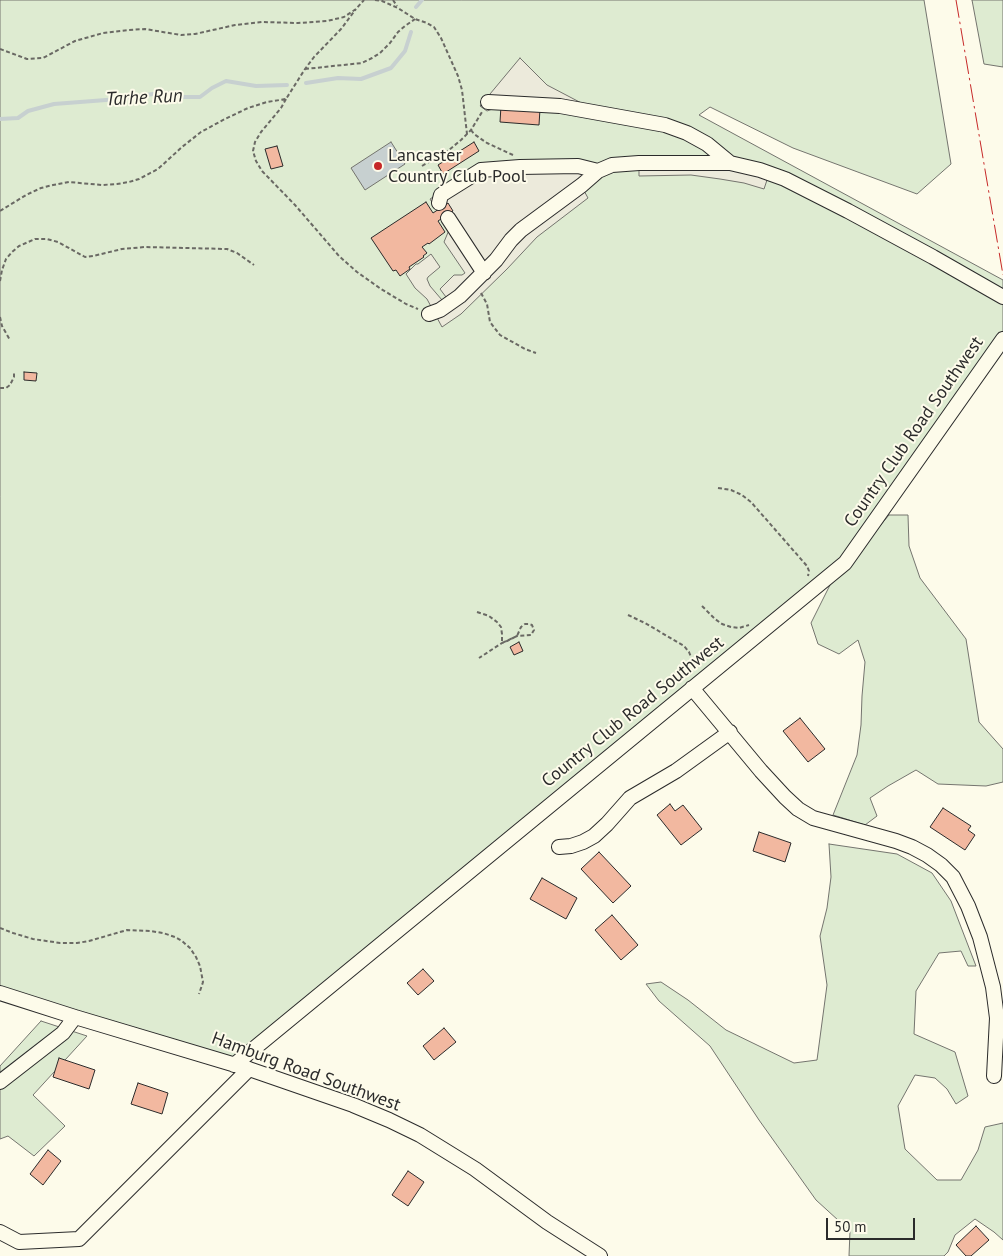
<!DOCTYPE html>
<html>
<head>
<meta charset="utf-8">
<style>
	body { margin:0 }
	#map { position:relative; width:1003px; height:1256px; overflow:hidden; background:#fdfbea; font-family:"PT Sans",sans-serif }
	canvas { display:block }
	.scale { position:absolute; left:826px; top:1218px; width:89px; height:22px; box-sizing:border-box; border:2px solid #2b2b2b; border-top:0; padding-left:6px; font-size:15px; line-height:18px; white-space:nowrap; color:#2b2b2b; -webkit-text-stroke:4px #fdfbea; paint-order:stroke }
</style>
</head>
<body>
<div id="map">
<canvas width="1003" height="1256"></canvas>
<div class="scale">50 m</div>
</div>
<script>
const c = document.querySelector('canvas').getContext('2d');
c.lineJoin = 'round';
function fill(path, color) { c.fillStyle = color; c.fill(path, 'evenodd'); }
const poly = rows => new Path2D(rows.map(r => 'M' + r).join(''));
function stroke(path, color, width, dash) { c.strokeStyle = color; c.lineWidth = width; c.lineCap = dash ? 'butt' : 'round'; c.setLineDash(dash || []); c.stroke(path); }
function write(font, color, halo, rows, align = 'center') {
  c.font = font + ' "PT Sans",sans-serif'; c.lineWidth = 4; c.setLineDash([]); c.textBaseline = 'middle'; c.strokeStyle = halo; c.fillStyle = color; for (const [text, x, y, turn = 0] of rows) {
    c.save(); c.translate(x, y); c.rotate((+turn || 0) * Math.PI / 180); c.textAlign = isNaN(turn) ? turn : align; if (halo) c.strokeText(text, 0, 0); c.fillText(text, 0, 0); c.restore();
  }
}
const green = poly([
	[0,0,924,0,951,164,917,194,793,148,710,107,699,115,1003,280,1003,339,845,563,234,1065,0,993,0,0],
	[972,0,1003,0,1003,67,984,64,972,0],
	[889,515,908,515,909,546,920,578,966,639,979,722,1003,749,1003,782,986,786,938,784,916,770,888,786,870,798,877,816,865,825,833,815,857,755,861,725,862,696,865,662,858,640,839,654,818,644,811,623,830,585,889,515],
	[829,844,897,854,932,873,951,901,976,966,968,966,961,951,939,953,916,991,914,1034,955,1052,968,1096,956,1104,947,1089,935,1078,915,1075,898,1106,905,1149,937,1180,961,1180,978,1150,985,1127,1003,1123,1003,1240,994,1232,975,1219,955,1235,948,1252,944,1256,849,1256,850,1231,816,1200,759,1120,710,1046,659,1001,646,984,661,982,688,1000,726,1030,794,1063,817,1060,827,985,820,936,827,908,831,877,829,844],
	[41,1021,87,1036,33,1095,65,1126,34,1156,8,1136,0,1139,0,1066,41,1021]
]);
fill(green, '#deebd1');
stroke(green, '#74746e', 1);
const parking = poly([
	[520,58,547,85,589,107,498,107,487,111,480,106,520,58],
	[688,162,769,174,764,189,744,183,720,179,691,175,639,176,639,163,688,162],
	[541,163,594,163,603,175,583,189,588,198,537,237,507,269,461,314,442,327,427,299,415,288,406,274,416,264,418,264,431,254,440,267,428,277,427,279,430,286,442,300,446,297,440,289,454,275,462,275,465,273,444,242,449,230,430,199,482,166,541,163]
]);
fill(parking, '#eceadb');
stroke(parking, '#74746e', 1);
const water = poly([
	[391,142,405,164,365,190,351,168,391,142]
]);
fill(water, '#c7d0d0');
stroke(water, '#74746e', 1);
stroke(poly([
	[416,7,422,0],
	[306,83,338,78,361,79,391,68,405,51,411,32],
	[0,119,18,118,28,111,54,104,119,99,153,94,172,93,184,97,200,97,212,88,226,81,256,86,287,85]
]), '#c7d0d0', 4);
const building = poly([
	[501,106,540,109,539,125,500,122,501,106],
	[474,142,479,151,443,174,438,165,474,142],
	[277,146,283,166,271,169,265,149,277,146],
	[426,202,433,213,448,203,453,211,438,221,445,232,429,244,428,243,422,247,427,253,423,256,424,257,409,267,410,269,400,276,396,270,393,271,371,238,426,202],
	[24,372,37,373,36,381,24,380,24,372],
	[519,642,523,651,514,655,510,647,519,642],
	[800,718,825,749,808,762,783,731,800,718],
	[670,804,675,811,683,805,702,829,681,845,657,815,670,804],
	[943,808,971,826,968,830,975,835,965,850,930,827,943,808],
	[759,832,791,843,785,862,753,851,759,832],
	[599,852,631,886,613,903,581,869,599,852],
	[542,878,577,898,566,919,530,899,542,878],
	[612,915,638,945,621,960,595,930,612,915],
	[423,969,434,981,418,995,407,983,423,969],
	[444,1028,456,1042,434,1060,423,1046,444,1028],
	[59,1058,95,1070,89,1089,53,1077,59,1058],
	[138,1083,168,1093,162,1114,131,1104,138,1083],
	[48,1150,61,1161,43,1185,30,1174,48,1150],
	[408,1171,424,1182,408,1206,392,1195,408,1171],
	[976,1226,989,1240,971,1256,966,1256,956,1245,976,1226]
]);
fill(building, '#f2b8a0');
stroke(building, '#2b2b2b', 1);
const minor = poly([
	[488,102,560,106,665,125,687,133,707,144,730,163],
	[439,203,441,195,481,170,520,167,578,166,598,171],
	[448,218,484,273],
	[429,314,440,310,460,296,496,260,511,240,521,230,582,185,598,171,612,165,639,163,730,163,760,170,785,179,848,211,933,257,1003,297],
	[692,688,761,771,785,797,798,809,813,818,896,841,912,847,927,855,941,865,953,877,968,906,980,937,993,987,997,1018,994,1076],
	[559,847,571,846,583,842,594,836,607,824,630,798,676,771,730,732],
	[0,993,75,1017,249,1069,353,1105,389,1120,420,1135,475,1169,547,1222,600,1256],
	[234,1065,845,563,1003,339],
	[0,1082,63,1033,75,1017],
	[0,1232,19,1242,79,1239,249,1069]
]);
stroke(minor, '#2b2b2b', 16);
stroke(poly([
	[375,0,382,1,398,8,415,19,427,23,434,27,441,38,458,76,462,90,467,134],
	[393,0,397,6],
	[0,49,27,59,43,58,75,41,103,33,129,30,145,29,181,35,195,34,235,25,262,22,298,23,327,21,344,17,356,9,364,0],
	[305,69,362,63,372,58,380,53,390,43,398,32,405,26,415,19],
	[286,99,281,108,261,132,255,142,253,151,256,161,262,171,295,205,339,256,357,272,381,289,406,304,418,309],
	[471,130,474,134,487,143,513,155],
	[422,166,449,150,461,140,471,130,482,112],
	[0,211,26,195,41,188,53,185,69,182,102,185,117,184,129,182,139,179,158,169,182,147,201,132,225,119,248,108,267,102,286,99,305,69,314,57,341,29,356,9],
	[0,281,2,270,6,259,12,252,19,246,35,239,47,239,58,242,85,257,93,256,122,249,145,247,227,249,237,253,254,265],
	[481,293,487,304,490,322,500,335,525,349,536,353],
	[0,317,2,326,10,340],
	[0,388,6,388,10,385,14,377,14,372],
	[718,488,731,490,742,495,751,502,807,566,809,571,808,576],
	[702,606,715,619,722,624,731,627,739,628,749,625],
	[477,612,489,616,497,622,501,627,502,634,502,643,517,636,531,635,534,630,532,625,529,624,525,624,521,627,517,636,507,641,502,643,479,658],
	[628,615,645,623,684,646,689,652,691,657],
	[0,928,13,933,33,939,60,943,77,943,89,941,127,930,150,931,163,933,175,937,182,941,190,948,196,957,200,966,203,982,199,994]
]), '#6a6964', 2, [4, 2.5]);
stroke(minor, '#fdfbea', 14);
stroke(poly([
	[956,0,1003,275]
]), '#c62828', 1, [18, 4, 2.5, 4]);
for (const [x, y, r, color] of [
	[378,166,5,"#c62828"]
]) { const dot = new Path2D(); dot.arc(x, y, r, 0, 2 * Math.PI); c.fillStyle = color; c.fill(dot); stroke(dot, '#fdfbea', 2); }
write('18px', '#2b2b2b', '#fdfbea', [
	["Lancaster",388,156],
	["Country Club Pool",388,177]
], 'left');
write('18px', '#2b2b2b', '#fdfbea', [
	["Country Club Road Southwest",914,432,-55],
	["Country Club Road Southwest",633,712,-39],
	["Hamburg Road Southwest",306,1072,20]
]);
write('italic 19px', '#2b2b2b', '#fdfbea', [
	["Tarhe Run",144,98,-3]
]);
</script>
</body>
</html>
